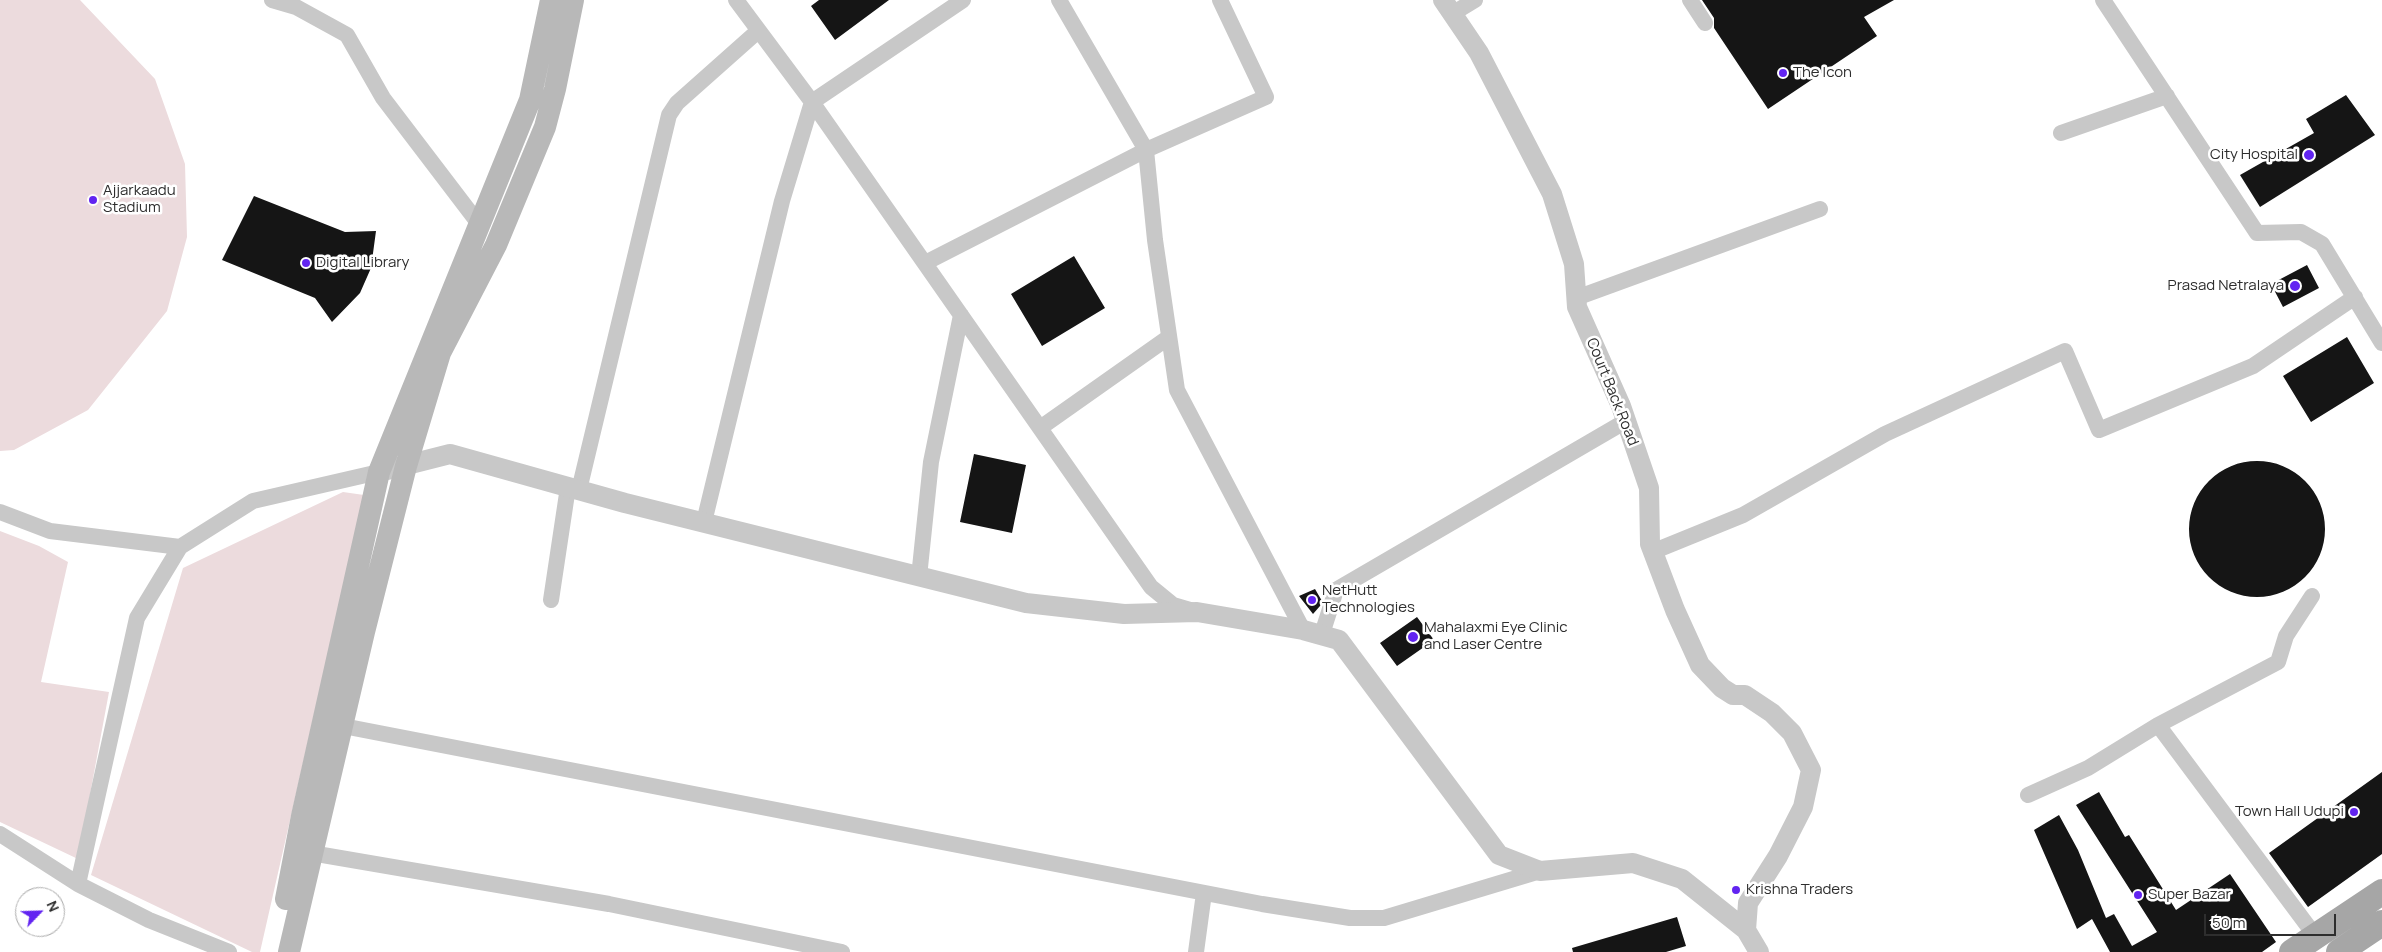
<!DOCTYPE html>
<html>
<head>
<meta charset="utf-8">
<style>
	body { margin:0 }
	#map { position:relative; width:2382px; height:952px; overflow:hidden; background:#fff; font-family:Manrope,sans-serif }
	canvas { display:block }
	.north { position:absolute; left:15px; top:887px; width:50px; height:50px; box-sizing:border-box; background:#fff; border:1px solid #ababab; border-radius:50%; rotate:66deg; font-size:14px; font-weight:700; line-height:20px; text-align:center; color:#2e2e2e }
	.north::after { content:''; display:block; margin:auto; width:18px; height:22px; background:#6224f1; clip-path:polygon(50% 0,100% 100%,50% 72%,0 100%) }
	.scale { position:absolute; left:2204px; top:914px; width:132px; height:22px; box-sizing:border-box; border:2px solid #2e2e2e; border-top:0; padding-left:6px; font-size:15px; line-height:18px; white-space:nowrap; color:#2e2e2e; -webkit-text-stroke:4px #fff; paint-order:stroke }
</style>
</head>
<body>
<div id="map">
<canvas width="2382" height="952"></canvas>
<div class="north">N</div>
<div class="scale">50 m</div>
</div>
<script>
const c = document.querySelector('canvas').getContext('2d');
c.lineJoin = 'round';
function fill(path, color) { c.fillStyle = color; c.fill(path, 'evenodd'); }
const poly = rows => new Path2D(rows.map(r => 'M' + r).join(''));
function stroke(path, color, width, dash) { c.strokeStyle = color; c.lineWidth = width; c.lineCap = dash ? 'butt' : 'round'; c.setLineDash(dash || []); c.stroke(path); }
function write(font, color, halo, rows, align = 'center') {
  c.font = font + ' Manrope,sans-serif'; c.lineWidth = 5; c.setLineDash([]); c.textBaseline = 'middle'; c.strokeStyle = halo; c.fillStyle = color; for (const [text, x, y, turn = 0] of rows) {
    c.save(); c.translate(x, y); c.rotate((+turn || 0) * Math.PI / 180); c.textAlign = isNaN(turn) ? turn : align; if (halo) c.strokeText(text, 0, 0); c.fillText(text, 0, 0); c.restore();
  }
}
fill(poly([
	[0,0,80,0,155,79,185,164,187,237,167,311,88,410,14,450,0,451],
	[343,492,364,495,260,952,252,952,91,875,183,568],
	[0,531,39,546,68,562,41,682,109,692,78,859,0,822]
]), '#ecdbdd');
fill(poly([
	[819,0,889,0,835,40,811,6],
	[1702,0,1894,0,1864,17,1877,36,1768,109,1714,28,1714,18],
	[2346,95,2375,135,2260,207,2240,175,2314,133,2306,119],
	[254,196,345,232,376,231,371,268,360,293,332,322,315,298,222,260],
	[1074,256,1105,308,1042,346,1011,294],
	[2307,265,2319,288,2283,307,2271,284],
	[2347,337,2374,383,2311,422,2283,376],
	[974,454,1026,465,1012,533,960,522],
	'2189 529a68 68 0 1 1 136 0a68 68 0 1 1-136 0Z',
	[1315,589,1322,601,1320,606,1313,614,1299,596],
	[1417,617,1434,640,1397,666,1380,643],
	[2382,772,2382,854,2308,907,2269,853],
	[2099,792,2125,837,2129,835,2176,910,2230,874,2276,942,2262,952,2110,952,2092,919,2077,929,2034,830,2059,815,2078,850,2106,918,2114,914,2132,946,2157,932,2076,805],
	[1677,917,1686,946,1666,952,1573,952,1572,948]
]), '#151515');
stroke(poly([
	[272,0,296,7,347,35,383,98,479,224],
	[736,0,812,102,1151,587,1173,605,1190,610],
	[1059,0,1146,150,1155,240,1177,390,1303,630],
	[1690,0,1705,23],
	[2103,0,2257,233,2301,232,2322,244,2382,343],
	[1452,14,1475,0],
	[2061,133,2167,96],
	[925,263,1146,150,1266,97,1220,0],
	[1576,298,1820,209],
	[1040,428,1169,337],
	[579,490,669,115,677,103,758,31],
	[0,512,50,531,180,547],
	[704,522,782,201,812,102,963,0],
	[1652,552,1743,515,1885,434,2065,351,2099,430,2253,366,2355,297],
	[919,577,931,462,961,315],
	[551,600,568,487],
	[1322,634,1336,590,1626,421],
	[2158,725,2316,937],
	[343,726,1262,904,1350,918,1384,918,1540,871],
	[2028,795,2088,768,2158,725,2278,662,2286,636,2312,596],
	[0,834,78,884,149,920,229,952],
	[311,853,609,904,842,952],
	[78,884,137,618,180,547,253,501,379,472],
	[1196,952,1204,893]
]), '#c8c8c8', 16);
stroke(poly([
	[1443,0,1479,53,1552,194,1574,264,1577,307,1621,406,1649,488,1650,544,1675,610,1700,665,1722,688,1733,695,1745,695,1772,713,1792,733,1811,770,1803,807,1778,856,1748,903,1746,930],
	[379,472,450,454,625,503,1026,603,1124,614,1197,612,1303,630,1339,640,1499,855,1540,871,1633,863,1682,879,1746,930,1759,952]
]), '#c8c8c8', 20);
stroke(poly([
	[286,899,302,816,379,472,530,100,551,0],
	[289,952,364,632,406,466,440,353,496,245,545,127,555,89,573,0]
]), '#b8b8b8', 22);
stroke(poly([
	[2292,952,2382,892],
	[2339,952,2382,923]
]), '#a6a6a6', 26);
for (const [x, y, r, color] of [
	[1783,73,5,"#6224f1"],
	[2309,155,6,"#6224f1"],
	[93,200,5,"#6224f1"],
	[306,263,5,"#6224f1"],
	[2295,286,6,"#6224f1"],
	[1312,600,5,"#6224f1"],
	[1413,637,6,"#6224f1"],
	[2354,812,5,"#6224f1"],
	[1736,890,5,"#6224f1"],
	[2138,895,5,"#6224f1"]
]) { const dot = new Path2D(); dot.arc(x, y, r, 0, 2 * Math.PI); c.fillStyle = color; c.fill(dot); stroke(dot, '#fff', 2); }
write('15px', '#2e2e2e', '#fff', [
	["The Icon",1793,73],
	["City Hospital",2298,155,"right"],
	["Ajjarkaadu",103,191],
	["Stadium",103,208],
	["Digital Library",316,263],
	["Prasad Netralaya",2284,286,"right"],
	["NetHutt",1322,591],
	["Technologies",1322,608],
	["Mahalaxmi Eye Clinic",1424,628],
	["and Laser Centre",1424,645],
	["Town Hall Udupi",2344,812,"right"],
	["Krishna Traders",1746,890],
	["Super Bazar",2148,895]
], 'left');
write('15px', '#2e2e2e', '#fff', [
	["Court Back Road",1612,392,68]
]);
</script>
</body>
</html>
